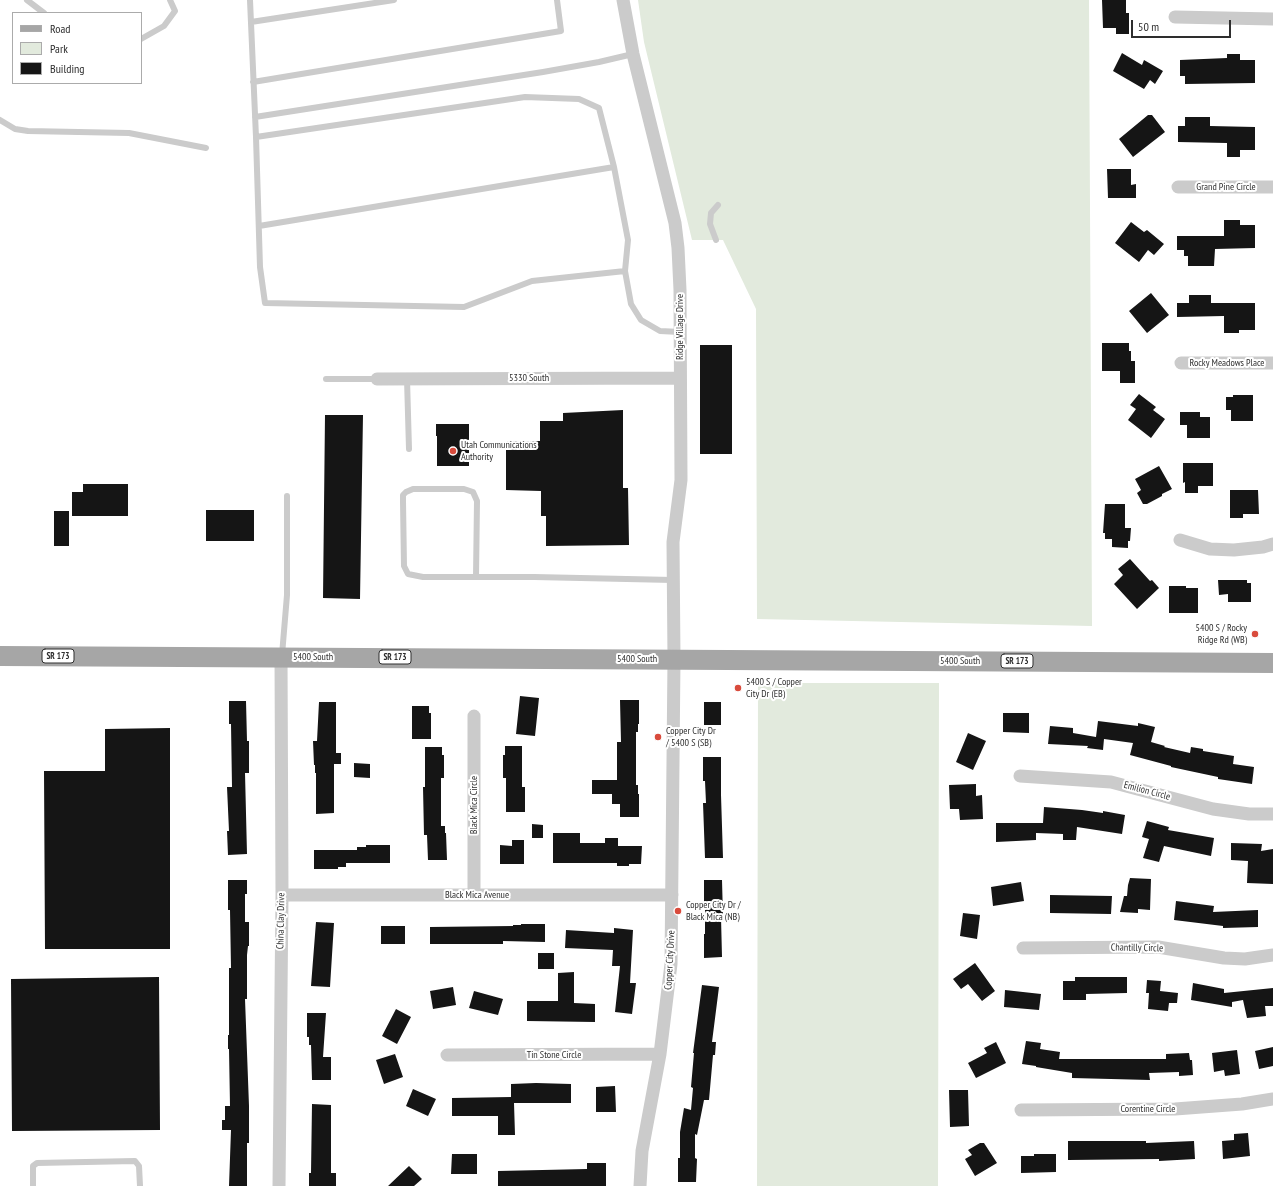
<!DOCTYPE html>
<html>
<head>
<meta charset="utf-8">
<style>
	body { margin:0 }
	#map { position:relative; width:1273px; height:1186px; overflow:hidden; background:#fff; font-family:"PT Sans Narrow",sans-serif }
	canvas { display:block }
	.legend { position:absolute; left:12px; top:12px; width:130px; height:72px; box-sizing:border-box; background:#fff; border:1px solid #ababab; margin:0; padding:5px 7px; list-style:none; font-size:12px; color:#2e2e2e }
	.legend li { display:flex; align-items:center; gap:8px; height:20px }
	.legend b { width:20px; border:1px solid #ababab }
	.scale { position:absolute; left:1131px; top:20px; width:100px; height:18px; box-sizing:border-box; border:2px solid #2e2e2e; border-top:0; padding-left:5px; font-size:12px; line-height:14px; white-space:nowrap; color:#2e2e2e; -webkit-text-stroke:3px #fff; paint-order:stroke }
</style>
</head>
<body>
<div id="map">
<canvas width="1273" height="1186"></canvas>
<ul class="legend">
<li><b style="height:5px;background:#a6a6a6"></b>Road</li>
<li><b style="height:11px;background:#e2eadd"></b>Park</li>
<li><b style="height:11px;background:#151515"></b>Building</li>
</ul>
<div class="scale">50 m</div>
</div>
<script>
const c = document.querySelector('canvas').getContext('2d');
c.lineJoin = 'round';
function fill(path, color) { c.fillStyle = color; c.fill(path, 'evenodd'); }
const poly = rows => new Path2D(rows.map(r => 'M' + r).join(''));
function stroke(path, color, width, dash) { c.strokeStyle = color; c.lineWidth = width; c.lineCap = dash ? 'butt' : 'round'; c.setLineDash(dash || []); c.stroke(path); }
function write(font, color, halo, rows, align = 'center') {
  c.font = font + ' "PT Sans Narrow",sans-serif'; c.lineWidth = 4; c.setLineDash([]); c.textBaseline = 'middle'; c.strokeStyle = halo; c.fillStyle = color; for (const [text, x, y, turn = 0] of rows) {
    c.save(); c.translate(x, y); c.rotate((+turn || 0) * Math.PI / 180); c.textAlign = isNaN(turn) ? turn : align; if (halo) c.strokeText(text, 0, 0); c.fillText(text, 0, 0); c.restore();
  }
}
fill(poly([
	[638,0,1089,0,1092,626,757,619,756,309,723,240,692,240,644,42],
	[758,683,939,683,938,1186,757,1186]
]), '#e2eadd');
fill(poly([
	[1102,0,1126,0,1126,13,1129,13,1129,34,1116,34,1116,28,1103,28],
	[1122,53,1142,65,1144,60,1163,71,1155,84,1150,80,1144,89,1113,71],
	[1227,54,1240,54,1240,60,1255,60,1255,83,1185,84,1185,76,1180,76,1180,60,1227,58],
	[1148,115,1152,115,1165,132,1133,157,1119,139],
	[1185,117,1210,117,1210,126,1255,127,1255,150,1240,150,1240,157,1227,157,1227,143,1178,142,1178,126,1185,126],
	[1107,169,1131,169,1131,185,1136,184,1136,198,1108,198],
	[1224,220,1240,220,1240,225,1255,225,1255,248,1215,249,1214,266,1188,266,1188,256,1184,256,1184,250,1177,250,1177,236,1224,236],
	[1131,222,1144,232,1147,230,1164,244,1154,255,1148,250,1139,262,1115,243],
	[1151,293,1169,315,1147,333,1129,311],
	[1189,295,1211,295,1211,303,1255,303,1255,330,1239,330,1239,333,1224,333,1224,316,1177,317,1177,303,1189,303],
	[1102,343,1129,343,1129,351,1131,351,1131,361,1135,361,1135,383,1120,383,1120,371,1102,371],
	[700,345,732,345,732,454,700,454],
	[1139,394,1156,407,1153,410,1165,419,1151,438,1128,420,1136,409,1130,405],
	[1233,395,1253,395,1253,421,1231,421,1231,410,1226,410,1226,397,1233,397],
	[623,410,623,488,628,488,629,545,546,546,546,516,541,516,541,491,506,490,506,441,540,441,540,421,563,421,563,413],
	[1180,412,1200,412,1200,417,1210,417,1210,438,1187,438,1187,425,1180,425],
	[325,415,363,415,360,599,323,598],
	[436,424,469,424,469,466,437,466,437,436,436,436],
	[1183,463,1213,463,1213,486,1198,486,1198,493,1185,493,1185,482,1183,483],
	[1159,466,1172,489,1162,494,1162,496,1147,504,1143,504,1137,493,1141,490,1135,479],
	[83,484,128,484,128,516,72,516,72,492,83,492],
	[1230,490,1258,490,1259,514,1243,514,1243,518,1230,518],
	[1105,504,1125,504,1125,528,1131,528,1130,541,1128,541,1128,548,1112,547,1112,539,1105,539,1105,533,1103,533],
	[206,510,254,510,254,541,206,541],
	[54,511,69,511,69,546,54,546],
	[1130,559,1150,581,1152,580,1159,588,1137,609,1114,584,1123,575,1118,569],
	[1218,580,1247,580,1247,583,1251,583,1251,602,1228,602,1228,594,1219,595],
	[1169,586,1186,586,1186,588,1198,588,1198,613,1169,613],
	[520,696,539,698,535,736,516,734],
	[620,700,639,700,639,724,638,724,638,732,636,732,636,785,638,785,638,794,639,794,639,817,620,817,620,804,612,804,612,794,592,794,592,780,617,780,617,742,621,742],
	[229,701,246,701,247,741,249,741,249,773,245,773,247,854,228,855,227,831,229,831,227,787,232,787,231,724,229,724],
	[319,702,336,702,336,753,341,753,341,764,334,764,334,813,316,814,316,773,315,773,315,765,314,765,313,741,317,741],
	[704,702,721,702,721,725,704,725],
	[412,706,429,706,429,713,431,713,431,739,412,739],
	[1003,713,1029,713,1029,733,1003,732],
	[1098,721,1138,726,1138,723,1155,727,1151,742,1165,746,1164,747,1190,753,1191,747,1203,749,1203,751,1234,756,1233,764,1254,767,1252,784,1218,779,1218,777,1171,767,1171,766,1130,755,1133,743,1104,739,1103,750,1087,748,1088,746,1048,744,1050,726,1073,728,1073,733,1096,737],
	[170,728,170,949,45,949,44,771,105,771,105,729],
	[968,733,986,741,973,770,956,762],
	[505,746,522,746,522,787,525,787,525,812,506,812,506,778,503,778,503,755,505,755],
	[425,747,442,747,442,755,444,755,444,778,441,778,441,826,445,826,445,833,446,833,447,860,428,860,427,835,424,835,423,787,425,787],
	[703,757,721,757,721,795,723,858,705,858,703,803,706,803,705,781,703,781],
	[354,763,370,764,370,778,354,777],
	[976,784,976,796,982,795,983,819,960,820,959,809,950,809,949,785],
	[1044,807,1082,810,1103,813,1103,811,1125,815,1122,834,1077,827,1076,840,1063,840,1063,834,1036,833,1036,840,996,842,996,823,1043,823],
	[1147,821,1169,827,1168,830,1214,838,1211,856,1164,846,1159,862,1143,858,1149,839,1142,837],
	[532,824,543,825,543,838,532,838],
	[553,833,580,833,580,843,605,843,605,838,618,838,618,846,642,846,641,864,629,864,629,866,617,866,617,863,553,863],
	[512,840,524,840,524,864,500,864,500,845,512,846],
	[1231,843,1262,844,1261,851,1273,849,1273,884,1247,883,1248,861,1231,860],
	[366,845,390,845,390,863,346,863,346,867,338,867,338,869,314,869,314,850,357,850,357,847,366,847],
	[1130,878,1151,879,1150,910,1138,909,1138,913,1120,912,1124,896,1127,896,1128,885],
	[228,880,247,880,247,894,245,894,245,922,249,922,249,946,248,946,247,955,247,999,245,999,249,1106,249,1143,247,1143,247,1186,229,1186,231,1130,222,1130,222,1120,225,1120,225,1106,230,1106,229,1049,228,1049,228,1035,229,1035,229,968,231,968,230,910,228,910],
	[704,880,722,880,723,917,721,917,722,957,704,958,704,934,705,934,705,904,704,904],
	[1021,882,1024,901,993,906,991,887],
	[1050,895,1112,896,1111,914,1050,913],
	[1176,901,1214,906,1213,912,1258,910,1258,927,1223,928,1223,926,1174,920],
	[963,913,980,915,977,939,960,936],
	[316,922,334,923,330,987,311,986],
	[521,924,545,924,545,942,503,941,503,944,430,944,430,927,513,926,513,925,521,925],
	[381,926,405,926,405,944,381,944],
	[614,928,633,930,630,983,636,983,632,1014,615,1012,620,966,612,966,613,950,565,948,566,930,614,933],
	[538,953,554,953,554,969,538,969],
	[975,963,995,991,982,1001,968,984,961,989,953,979],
	[574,972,574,1003,595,1004,595,1022,527,1021,527,1001,558,1001,558,973],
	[159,977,160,1130,12,1131,11,979],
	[1075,977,1127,977,1127,993,1086,994,1086,1000,1063,1000,1063,981,1075,981],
	[1147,980,1161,981,1160,991,1178,993,1177,1003,1169,1003,1168,1011,1148,1009,1149,993,1146,993],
	[1193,983,1224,989,1224,993,1273,988,1273,1006,1265,1006,1266,1016,1247,1018,1243,1000,1232,1002,1232,1007,1191,1000],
	[702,985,719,987,712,1042,716,1042,715,1055,713,1055,709,1100,704,1100,697,1135,695,1134,695,1158,697,1159,696,1182,678,1182,678,1158,680,1158,680,1132,684,1108,691,1110,693,1088,691,1087,694,1053,693,1053],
	[453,987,456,1005,433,1009,430,991],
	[1005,990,1041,994,1039,1010,1004,1007],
	[474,991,503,999,498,1015,469,1008],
	[396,1009,411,1017,397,1044,382,1036],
	[307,1013,326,1013,323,1057,331,1057,331,1080,312,1080,311,1045,309,1045,309,1037,307,1037],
	[1026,1041,1041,1043,1040,1049,1060,1052,1059,1059,1166,1059,1166,1054,1189,1053,1190,1060,1192,1060,1193,1075,1179,1076,1179,1072,1149,1073,1150,1080,1072,1078,1072,1073,1036,1067,1036,1066,1022,1064],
	[996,1042,1006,1063,976,1078,968,1063,987,1053,984,1048],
	[1273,1047,1273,1066,1259,1069,1255,1051],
	[1237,1050,1240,1074,1225,1076,1224,1070,1214,1072,1212,1053],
	[395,1054,403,1077,384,1084,376,1060],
	[536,1083,571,1084,571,1103,514,1103,515,1135,498,1135,498,1116,452,1116,452,1098,511,1097,511,1084],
	[615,1086,616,1112,596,1112,596,1087],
	[413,1089,436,1099,428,1116,406,1106],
	[949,1090,968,1090,969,1126,950,1127],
	[312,1104,331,1105,331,1173,336,1173,336,1186,309,1186,309,1173,311,1173],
	[1248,1133,1250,1156,1223,1159,1222,1141,1234,1140,1234,1134],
	[1068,1141,1146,1141,1146,1143,1194,1141,1195,1159,1159,1161,1159,1159,1068,1160],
	[980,1143,984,1143,997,1163,975,1176,965,1159,972,1155,968,1150],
	[452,1154,477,1154,477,1174,451,1174],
	[1034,1154,1056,1154,1056,1172,1021,1173,1021,1156,1034,1156],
	[587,1163,606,1163,606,1186,498,1186,498,1171,587,1169],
	[409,1166,422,1179,414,1186,388,1186]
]), '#151515');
stroke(poly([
	[27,0,44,13],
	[250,0,256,137,260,267,265,303,464,307,532,281,625,271,628,240,614,167,599,108,579,99,525,97,256,137],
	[251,22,394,0],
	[141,39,164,26,175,11,170,0],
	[253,82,561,31,557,0],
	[255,117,543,72,599,62,633,54],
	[0,120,15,129,28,131,129,133,206,148],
	[259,226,614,167],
	[716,240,710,224,711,213,718,205],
	[625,271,631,304,641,320,660,331,680,332],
	[326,379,377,379],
	[407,379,409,449],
	[476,577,477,501,473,492,464,489,413,489,406,492,403,495,403,501,404,566,408,574,423,577,534,577,673,580],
	[282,655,287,595,287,496],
	[33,1186,33,1166,37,1163,135,1161,139,1166,140,1186]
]), '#cbcbcb', 6);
stroke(poly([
	[623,0,633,54,675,223,678,248,680,290,681,480,673,542,674,659,671,964,660,1054,642,1151,640,1186],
	[1175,17,1273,19],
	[1178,187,1273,187],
	[1181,363,1273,363],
	[377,379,680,378],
	[1180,540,1210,549,1234,550,1263,547,1273,544],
	[474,716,474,895],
	[1020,776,1111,782,1213,809,1249,814,1273,814],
	[282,895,672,895],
	[1023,948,1158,947,1224,958,1245,959,1273,955],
	[447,1055,660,1054],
	[1021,1110,1175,1109,1242,1104,1273,1099],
	[279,1186,282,895,281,656]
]), '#cbcbcb', 13);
stroke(poly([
	[0,656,1273,663]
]), '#a6a6a6', 20);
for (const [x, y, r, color] of [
	[453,451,4,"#d94b3c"],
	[1255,634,4,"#d94b3c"],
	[738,688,4,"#d94b3c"],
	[658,737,4,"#d94b3c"],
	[678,911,4,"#d94b3c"]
]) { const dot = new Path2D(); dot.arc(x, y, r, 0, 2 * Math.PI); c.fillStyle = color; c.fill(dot); stroke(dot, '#fff', 1.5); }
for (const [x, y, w] of [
	[58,656,32],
	[395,657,32],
	[1017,661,32]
]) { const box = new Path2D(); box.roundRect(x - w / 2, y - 7, w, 14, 3); c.fillStyle = '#fff'; c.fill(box); stroke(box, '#2e2e2e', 1); }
write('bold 9px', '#2e2e2e', null, [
	["SR 173",58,656],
	["SR 173",395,657],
	["SR 173",1017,661]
]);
write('10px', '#2e2e2e', '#fff', [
	["Grand Pine Circle",1226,187],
	["Ridge Village Drive",680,327,-90],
	["Rocky Meadows Place",1227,363],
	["5330 South",529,378],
	["5400 South",313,657],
	["5400 South",637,659],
	["5400 South",960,661],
	["Emilion Circle",1147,791,15],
	["Black Mica Circle",474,805,-90],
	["Black Mica Avenue",477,895],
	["China Clay Drive",281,921,-89],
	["Chantilly Circle",1137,948,1],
	["Copper City Drive",670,960,-87],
	["Tin Stone Circle",554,1055],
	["Corentine Circle",1148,1109]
]);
write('10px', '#2e2e2e', '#fff', [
	["Utah Communications",461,445],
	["Authority",461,457],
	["5400 S / Rocky",1247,628,"right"],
	["Ridge Rd (WB)",1247,640,"right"],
	["5400 S / Copper",746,682],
	["City Dr (EB)",746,694],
	["Copper City Dr",666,731],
	["/ 5400 S (SB)",666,743],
	["Copper City Dr /",686,905],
	["Black Mica (NB)",686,917]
], 'left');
</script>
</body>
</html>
